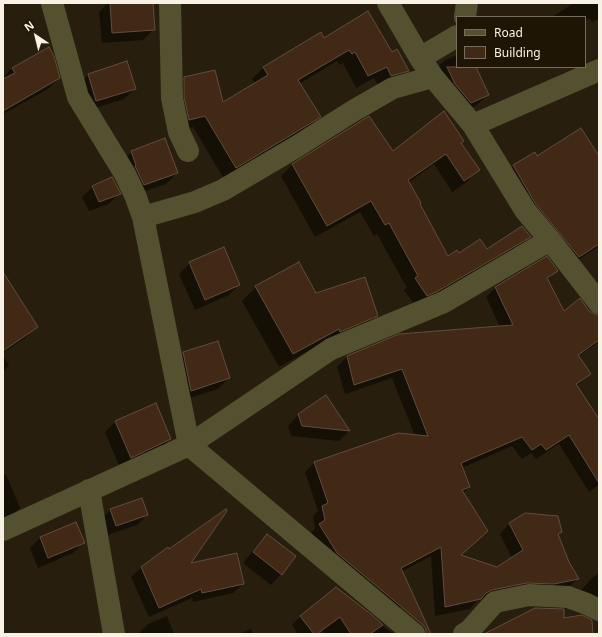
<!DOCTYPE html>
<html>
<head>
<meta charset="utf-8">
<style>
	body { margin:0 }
	#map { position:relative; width:602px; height:637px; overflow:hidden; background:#281e0d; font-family:"Noto Sans",sans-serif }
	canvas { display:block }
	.frame { position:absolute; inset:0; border:4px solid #f7f1e6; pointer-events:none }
	.legend { position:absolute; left:456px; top:16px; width:130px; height:52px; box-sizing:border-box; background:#1e1505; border:1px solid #756d5f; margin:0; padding:5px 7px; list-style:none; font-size:12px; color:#f7f1e6 }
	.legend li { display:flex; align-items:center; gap:8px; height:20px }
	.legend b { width:20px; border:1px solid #756d5f }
	.north { position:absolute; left:16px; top:16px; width:40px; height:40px; -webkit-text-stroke:3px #1e1505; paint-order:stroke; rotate:325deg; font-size:11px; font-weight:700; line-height:16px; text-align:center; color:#f7f1e6 }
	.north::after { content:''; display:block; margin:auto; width:14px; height:18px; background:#f7f1e6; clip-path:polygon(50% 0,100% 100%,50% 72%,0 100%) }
</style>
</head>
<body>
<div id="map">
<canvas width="602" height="637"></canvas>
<div class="frame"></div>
<ul class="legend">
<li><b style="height:5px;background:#545130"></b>Road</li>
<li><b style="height:11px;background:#422915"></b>Building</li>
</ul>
<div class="north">N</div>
</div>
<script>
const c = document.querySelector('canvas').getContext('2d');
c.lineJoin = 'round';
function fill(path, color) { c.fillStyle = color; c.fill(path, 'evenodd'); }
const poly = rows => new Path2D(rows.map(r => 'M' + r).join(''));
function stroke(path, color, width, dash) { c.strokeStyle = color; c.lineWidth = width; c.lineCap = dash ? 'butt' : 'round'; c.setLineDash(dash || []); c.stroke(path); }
fill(poly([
	[108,3,152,3,154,29,143,40,102,43,99,12],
	[574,3,599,3,599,19,592,22,590,18,585,21,585,17,552,17],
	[324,39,392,53,407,71,396,82,379,87,374,78,356,88,343,63,340,65,337,61,299,84,319,117,307,129,224,179,193,127,177,131,173,90,185,78,222,104,255,84,252,79,264,67],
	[48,48,59,78,48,89,3,114,3,78,12,68],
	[457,55,457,67,475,67,488,95,477,105,460,113,434,71,445,60],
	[88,75,135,89,124,99,86,111,78,85],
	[368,118,393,152,460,143,478,170,467,182,452,192,434,164,408,183,448,258,486,250,530,237,518,248,415,306,404,290,407,288,377,234,374,236,360,212,315,237,281,176,292,165],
	[132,152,177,173,166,184,134,195,121,162],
	[535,153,537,157,599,158,599,246,569,266,504,176,513,166],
	[93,187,119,194,109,204,89,211,82,197],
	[190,263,239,285,229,295,195,310,179,274],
	[557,270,547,280,563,312,599,324,599,342,578,356,590,374,576,386,599,421,599,485,589,492,559,444,536,459,531,453,522,459,512,446,462,468,469,487,463,493,487,531,460,556,497,569,512,558,500,534,509,524,526,514,561,532,558,535,568,563,577,579,568,588,516,592,482,599,476,602,470,609,435,616,431,556,393,576,401,607,391,616,309,535,315,529,313,516,318,511,305,472,315,462,415,436,392,378,345,394,337,367,347,357,399,335,500,327,486,297,495,288],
	[256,287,315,295,377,316,363,329,325,342,279,367,242,301],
	[3,293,37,326,25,338,3,353],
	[184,353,229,378,218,389,180,401,173,363],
	[3,356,9,365,3,372],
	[326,397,349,431,339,441,291,436,288,426,298,415],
	[116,421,170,439,159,450,120,468,105,432],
	[6,474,20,508,8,519,3,522,3,476],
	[110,510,147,515,137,525,105,536,100,520],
	[76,523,84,542,73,553,38,568,30,548,40,538],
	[268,535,281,574,271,585,243,563,257,546],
	[168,549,188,565,243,584,233,593,193,602,192,598,149,617,131,577,141,568],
	[599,573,599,619,581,590,593,577],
	[336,589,393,634,323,634,322,631,319,634,298,634,292,625,301,616],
	[167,616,174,634,138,634,148,624],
	[251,629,253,634,238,634]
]), '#0007');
const building = poly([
	[110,3,153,3,155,30,112,33,110,3],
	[368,11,392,52,397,49,409,71,391,76,387,67,368,76,355,52,352,54,349,50,298,80,321,117,236,168,205,116,189,120,184,97,184,77,215,70,223,102,268,75,263,67,321,32,324,38,368,11],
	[49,47,54,56,60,78,3,111,3,79,15,73,12,68,49,47],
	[127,61,136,89,96,101,88,74,127,61],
	[447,67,476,67,489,95,471,103,455,84,447,67],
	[444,111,464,141,461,143,480,170,464,181,446,154,408,180,421,203,420,204,448,256,457,250,459,253,480,239,487,249,522,226,531,237,438,291,427,296,415,278,418,276,389,223,385,225,371,201,327,226,292,164,369,116,393,151,444,111],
	[581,128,599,156,599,244,579,257,535,203,513,165,535,152,537,156,581,128],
	[165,138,178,173,144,185,135,166,136,165,131,151,165,138],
	[112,177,121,194,99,202,92,186,112,177],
	[224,247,240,285,205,300,189,262,224,247],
	[547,256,558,271,547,278,564,311,580,298,589,311,599,316,599,340,578,355,591,374,576,384,599,419,599,483,569,435,546,450,541,444,532,450,522,437,461,463,470,487,462,490,488,531,461,555,497,567,523,550,509,523,525,513,558,516,562,532,558,534,569,562,579,579,554,584,527,583,492,590,486,593,481,599,445,607,441,547,401,568,431,634,426,634,426,629,422,624,337,553,319,524,325,520,322,506,328,503,314,462,398,433,428,436,402,369,354,385,347,356,399,334,513,325,495,287,547,256],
	[299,262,316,293,365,277,378,316,340,332,339,329,293,354,255,286,299,262],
	[3,272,38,327,3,351,3,272],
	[218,341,230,378,191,391,183,352,218,341],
	[326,395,350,431,302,426,298,414,326,395],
	[156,403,171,439,131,458,115,421,156,403],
	[142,498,148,515,116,526,110,509,142,498],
	[226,509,227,511,191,563,237,553,244,584,202,593,201,589,159,608,141,567,168,547,169,549,226,509],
	[76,522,85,543,48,558,40,537,76,522],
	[267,534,296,556,282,575,253,552,267,534],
	[336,587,372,615,383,625,370,634,351,634,340,617,317,634,314,634,300,616,336,587],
	[535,608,564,609,564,618,582,615,592,620,593,634,484,634,535,608]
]);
fill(building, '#422915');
stroke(building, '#604d40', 1);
stroke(poly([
	[52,3,78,97,125,174,135,195,143,217,189,445,414,634],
	[170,3,172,98,179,132,188,151],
	[388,3,420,58,433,77,473,125,525,210,550,240,599,303],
	[465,17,467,3],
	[420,58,457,36],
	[473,125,599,70],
	[143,217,195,202,223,190,296,147,353,111,393,88,433,77],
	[89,490,114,634],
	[3,530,189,445,331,349,444,302,550,240],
	[464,634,469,631,495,602,529,595,568,597,587,604,599,610]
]), '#545130', 22);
</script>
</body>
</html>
